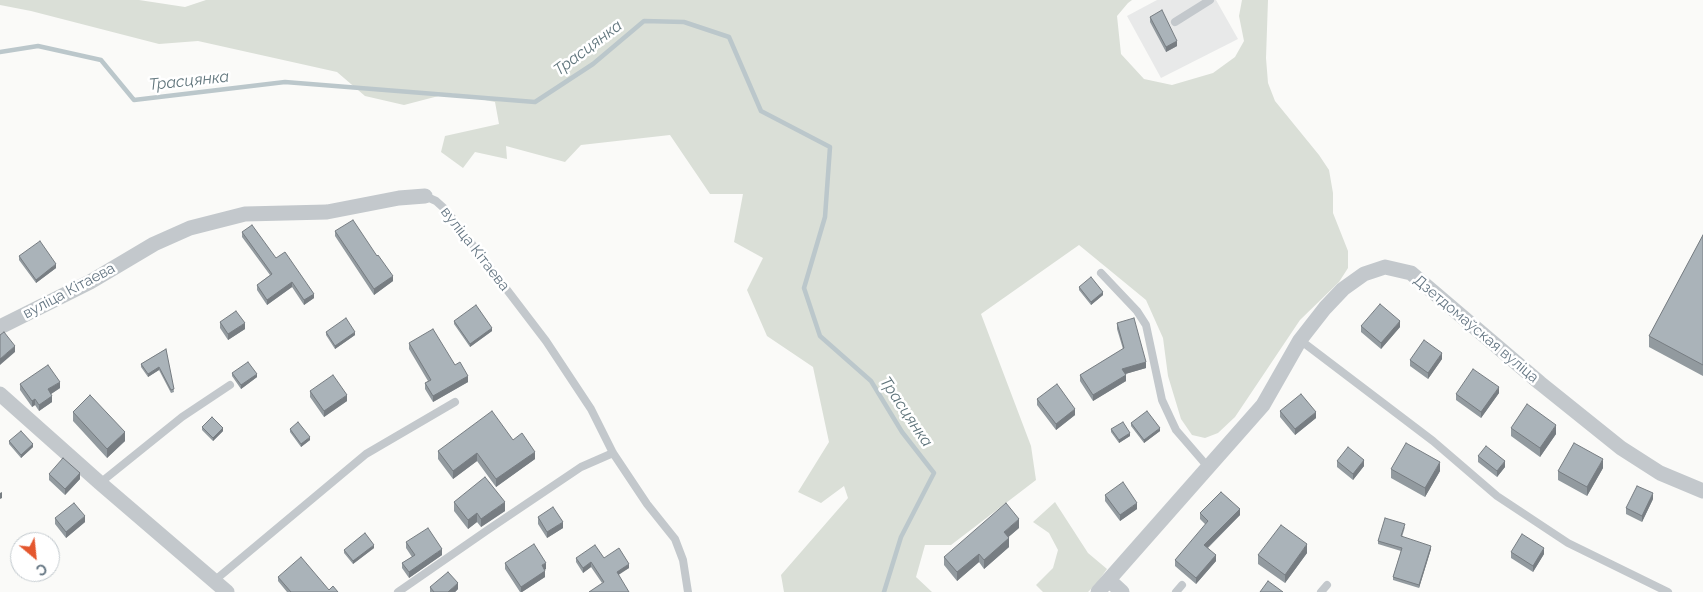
<!DOCTYPE html>
<html>
<head>
<meta charset="utf-8">
<style>
	body { margin:0 }
	#map { position:relative; width:1703px; height:592px; overflow:hidden; background:#fafaf8; font-family:Raleway,sans-serif }
	canvas { display:block }
	.north { position:absolute; left:10px; top:532px; width:50px; height:50px; box-sizing:border-box; background:#fff; border:1px solid #c1c8cd; border-radius:50%; rotate:152deg; font-size:14px; font-weight:700; line-height:20px; text-align:center; color:#657683 }
	.north::after { content:''; display:block; margin:auto; width:18px; height:22px; background:#e4572e; clip-path:polygon(50% 0,100% 100%,50% 72%,0 100%) }
</style>
</head>
<body>
<div id="map">
<canvas width="1703" height="592"></canvas>
<div class="north">С</div>
</div>
<script>
const c = document.querySelector('canvas').getContext('2d');
c.lineJoin = 'round';
function fill(path, color) { c.fillStyle = color; c.fill(path, 'evenodd'); }
const poly = rows => new Path2D(rows.map(r => 'M' + r).join(''));
function stroke(path, color, width, dash) { c.strokeStyle = color; c.lineWidth = width; c.lineCap = dash ? 'butt' : 'round'; c.setLineDash(dash || []); c.stroke(path); }
function write(font, color, halo, rows, align = 'center') {
  c.font = font + ' Raleway,sans-serif'; c.lineWidth = 5; c.setLineDash([]); c.textBaseline = 'middle'; c.strokeStyle = halo; c.fillStyle = color; for (const [text, x, y, turn = 0] of rows) {
    c.save(); c.translate(x, y); c.rotate((+turn || 0) * Math.PI / 180); c.textAlign = isNaN(turn) ? turn : align; if (halo) c.strokeText(text, 0, 0); c.fillText(text, 0, 0); c.restore();
  }
}
fill(poly([
	[1157,0,1216,0,1238,39,1161,78,1127,16]
]), '#e8e9e9');
fill(poly([
	[0,0,139,0,185,7,206,0,1132,0,1128,3,1117,16,1121,54,1144,79,1172,85,1213,73,1235,57,1244,41,1239,16,1242,0,1268,0,1266,58,1268,83,1275,101,1319,155,1329,170,1333,193,1333,213,1348,251,1348,268,1339,282,1300,320,1235,417,1218,433,1205,438,1192,435,1181,419,1168,376,1163,338,1146,300,1079,245,981,314,1031,446,1036,480,951,545,925,545,916,577,932,592,784,592,781,575,848,498,844,486,821,503,798,492,829,442,813,367,767,336,747,290,763,258,734,242,743,194,710,194,670,135,581,145,565,162,506,146,507,159,475,152,463,168,441,152,445,136,499,124,495,102,450,93,404,105,365,96,337,72,198,41,159,44,31,11,0,5],
	[1055,502,1088,553,1107,569,1097,583,1088,592,1043,592,1036,585,1053,568,1058,550,1049,533,1033,522]
]), '#dadfd7');
stroke(poly([
	[0,52,38,46,101,60,134,100,285,82,535,102,593,64,644,21,684,22,729,37,761,111,830,147,825,217,804,288,820,336,871,381,902,432,934,473,901,537,884,592]
]), '#bbc7cb', 4.5);
stroke(poly([
	[1175,22,1210,0],
	[425,196,436,201,446,210,546,341,591,409,613,453,647,504,675,539,683,560,688,592],
	[1101,273,1137,311,1146,325,1162,400,1176,430,1208,467],
	[1300,340,1433,441,1497,496,1568,543,1668,592],
	[100,483,182,417,230,385],
	[214,581,366,454,455,402],
	[398,592,489,529,581,467,613,453],
	[1176,592,1182,585],
	[1321,592,1327,585]
]), '#c3c8cc', 8);
stroke(poly([
	[0,327,90,282,154,244,190,228,245,214,327,212,399,198,425,196],
	[0,394,100,483,227,592],
	[1109,580,1122,592],
	[1098,592,1263,405,1300,340,1325,308,1343,289,1364,274,1385,267,1411,273,1540,383,1621,448,1660,473,1703,491]
]), '#c3c8cc', 15);
fill(poly([
	[1150,17,1177,46,1166,52,1150,22],
	[335,231,393,281,374,295,335,236],
	[242,232,276,258,314,298,304,305,292,287,267,305,257,290,257,285,270,275,242,237],
	[1703,235,1703,376,1649,347,1649,336],
	[19,256,56,268,36,283,19,260],
	[1079,287,1103,295,1091,305,1079,290],
	[454,321,492,331,470,347,454,324],
	[220,322,245,329,228,340,220,328],
	[1117,323,1146,368,1125,374,1126,381,1093,401,1080,381,1080,375,1123,349,1117,329],
	[1361,326,1400,327,1381,349,1361,332],
	[326,332,355,335,335,349,326,335],
	[409,343,455,365,468,382,433,402,425,389,425,383,428,381,409,349],
	[166,349,174,392,171,393,159,370,148,377,141,367,141,364],
	[1442,359,1428,379,1410,366,1410,360],
	[232,373,257,377,241,389,232,376],
	[20,384,60,388,51,394,52,402,39,411,35,405,32,407,20,390],
	[310,391,347,401,324,417,310,397],
	[1499,393,1481,418,1456,400,1456,394],
	[1037,399,1075,415,1056,430,1037,405],
	[1280,411,1316,418,1295,435,1280,417],
	[73,412,125,441,107,458,73,421],
	[1131,423,1160,431,1144,443,1131,426],
	[202,427,223,431,213,441,202,430],
	[1511,428,1556,434,1540,457,1511,436],
	[290,429,310,440,301,447,290,432],
	[1111,429,1130,436,1119,443,1111,432],
	[513,440,535,459,496,487,477,461,453,479,438,459,438,451],
	[9,441,33,447,21,458,9,444],
	[1478,456,1505,467,1497,477,1478,462],
	[1337,461,1364,466,1353,480,1337,467],
	[1603,468,1587,496,1558,480,1558,471],
	[1391,469,1440,471,1425,497,1391,478],
	[49,474,80,479,65,495,49,480],
	[1105,495,1137,509,1120,521,1105,501],
	[1653,499,1642,522,1626,514,1626,508],
	[454,502,505,511,481,527,477,522,468,529,454,511],
	[1200,513,1240,515,1208,548,1216,561,1196,584,1175,566,1175,560,1206,525,1200,519],
	[538,517,563,528,547,538,538,524],
	[55,518,85,522,66,538,55,524],
	[1405,527,1402,537,1431,549,1419,588,1393,580,1393,577,1401,551,1378,544,1378,541],
	[1019,528,1008,537,1009,547,984,569,979,562,957,581,944,565,944,557],
	[406,542,442,555,409,578,402,568,402,563,412,557,406,548],
	[374,548,353,564,344,553,344,550],
	[1511,552,1544,554,1533,572,1511,558],
	[1307,553,1285,583,1258,564,1258,555],
	[576,558,604,558,629,568,602,583,591,567,583,573,576,562],
	[505,563,546,569,544,570,545,577,522,592,520,592,505,569],
	[278,577,329,590,338,592,287,592,278,581],
	[430,587,458,589,455,592,430,592]
]), '#929a9f');
fill(poly([
	[1177,41,1177,46,1166,52,1166,47],
	[56,264,56,268,36,283,36,280],
	[393,276,393,281,374,295,374,289],
	[292,282,292,287,267,305,267,300],
	[1103,292,1103,295,1091,305,1091,302],
	[314,294,314,298,304,305,304,300],
	[1400,321,1400,327,1381,349,1381,343],
	[245,323,245,329,228,340,228,334],
	[492,328,492,331,470,347,470,344],
	[355,332,355,335,335,349,335,346],
	[15,346,15,352,0,365,0,359],
	[1442,353,1442,359,1428,379,1428,373],
	[1146,362,1146,368,1122,375,1122,369],
	[159,367,159,370,148,377,148,374],
	[257,374,257,377,241,389,241,385],
	[1126,375,1126,381,1093,401,1093,395],
	[468,376,468,382,433,402,433,396],
	[60,382,60,388,48,396,48,389],
	[1499,387,1499,393,1481,418,1481,412],
	[347,395,347,401,324,417,324,411],
	[52,396,52,402,39,411,39,405],
	[35,399,35,405,32,407,32,401],
	[1075,409,1075,415,1056,430,1056,424],
	[1316,412,1316,418,1295,435,1295,429],
	[1556,425,1556,434,1540,457,1540,448],
	[223,428,223,431,213,441,213,438],
	[1160,428,1160,431,1144,443,1144,440],
	[125,432,125,441,107,458,107,449],
	[1130,433,1130,436,1119,443,1119,440],
	[310,437,310,440,301,447,301,444],
	[33,444,33,447,21,458,21,455],
	[535,452,535,459,496,487,496,479],
	[477,453,477,461,453,479,453,471],
	[1603,459,1603,468,1587,496,1587,487],
	[1364,460,1364,466,1353,480,1353,474],
	[1505,461,1505,467,1497,477,1497,471],
	[1440,462,1440,471,1425,497,1425,488],
	[80,473,80,479,65,495,65,489],
	[2,492,2,498,0,499,0,493],
	[1653,493,1653,499,1642,522,1642,516],
	[505,502,505,511,481,527,481,519],
	[1137,503,1137,509,1120,521,1120,515],
	[1240,509,1240,515,1204,551,1204,545],
	[477,513,477,522,468,529,468,520],
	[85,516,85,522,66,538,66,532],
	[1019,519,1019,528,1004,541,1004,532],
	[563,522,563,528,547,538,547,532],
	[1009,538,1009,547,984,569,984,560],
	[1307,544,1307,553,1285,583,1285,575],
	[374,545,374,548,353,564,353,561],
	[1431,546,1431,549,1419,588,1419,585],
	[1544,548,1544,554,1533,572,1533,566],
	[442,549,442,555,409,578,409,572],
	[979,554,979,562,957,581,957,572],
	[1216,555,1216,561,1196,584,1196,578],
	[591,562,591,567,583,573,583,568],
	[546,563,546,569,542,571,542,565],
	[629,564,629,568,617,576,617,572],
	[545,571,545,577,522,592,521,592,521,587],
	[458,583,458,589,455,592,448,592]
]), '#777d82');
const building = poly([
	[1162,10,1177,41,1166,47,1150,17,1162,10],
	[353,220,377,256,378,255,393,276,374,289,335,231,353,220],
	[252,225,276,258,285,252,314,294,304,300,292,282,267,300,257,285,272,274,242,232,252,225],
	[1703,235,1703,365,1649,336,1703,235],
	[40,241,56,264,36,280,19,256,40,241],
	[1091,277,1103,292,1091,302,1079,287,1091,277],
	[1380,304,1400,321,1381,343,1361,326,1380,304],
	[476,305,492,328,470,344,454,321,476,305],
	[236,311,245,323,228,334,220,322,236,311],
	[346,318,355,332,335,346,326,332,346,318],
	[1134,318,1146,362,1122,369,1126,375,1093,395,1080,375,1124,348,1117,323,1134,318],
	[433,329,455,365,460,362,468,376,433,396,425,383,431,380,409,343,433,329],
	[4,332,15,346,0,359,0,335,4,332],
	[1424,340,1442,353,1428,373,1410,360,1424,340],
	[166,349,174,389,171,390,159,367,148,374,141,364,166,349],
	[248,362,257,374,241,385,232,373,248,362],
	[48,365,60,382,48,389,52,396,39,405,35,399,32,401,20,384,48,365],
	[1473,369,1499,387,1481,412,1456,394,1473,369],
	[333,375,347,395,324,411,310,391,333,375],
	[1057,384,1075,409,1056,424,1037,399,1057,384],
	[1301,394,1316,412,1295,429,1280,411,1301,394],
	[90,395,125,432,107,449,73,412,90,395],
	[1527,404,1556,425,1540,448,1511,428,1527,404],
	[492,411,513,440,522,433,535,452,496,479,477,453,453,471,438,451,492,411],
	[1147,411,1160,428,1144,440,1131,423,1147,411],
	[212,417,223,428,213,438,202,427,212,417],
	[298,422,310,437,301,444,290,429,298,422],
	[1123,422,1130,433,1119,440,1111,429,1123,422],
	[21,431,33,444,21,455,9,441,21,431],
	[1406,443,1440,462,1425,488,1391,469,1406,443],
	[1574,443,1603,459,1587,487,1558,471,1574,443],
	[1486,446,1505,461,1497,471,1478,456,1486,446],
	[1348,447,1364,460,1353,474,1337,461,1348,447],
	[63,458,80,473,65,489,49,474,63,458],
	[485,477,505,502,481,519,477,513,468,520,454,502,485,477],
	[1123,482,1137,503,1120,515,1105,495,1123,482],
	[1637,486,1653,493,1642,516,1626,508,1637,486],
	[1221,492,1240,509,1204,545,1216,555,1196,578,1175,560,1208,521,1200,513,1221,492],
	[74,503,85,516,66,532,55,518,74,503],
	[1006,503,1019,519,1004,532,1009,538,984,560,979,554,957,572,944,557,1006,503],
	[553,507,563,522,547,532,538,517,553,507],
	[1385,518,1405,524,1401,536,1431,546,1419,585,1393,577,1402,548,1378,541,1385,518],
	[1281,525,1307,544,1285,575,1258,555,1281,525],
	[428,528,442,549,409,572,402,563,415,555,406,542,428,528],
	[365,533,374,545,353,561,344,550,365,533],
	[1522,534,1544,548,1533,566,1511,552,1522,534],
	[534,544,546,563,542,565,545,571,521,587,505,563,534,544],
	[595,545,604,558,619,548,629,564,617,572,629,592,589,592,604,582,591,562,583,568,576,558,595,545],
	[301,557,329,590,333,586,338,592,291,592,278,577,301,557],
	[448,572,458,583,448,592,434,592,430,587,448,572],
	[1268,581,1283,592,1260,592,1268,581]
]);
fill(building, '#aab3b9');
stroke(building, '#777d82', 1);
write('15px', '#657683', '#fff', [
	["вуліца Кітаева",475,249,52],
	["вуліца Кітаева",69,291,-28],
	["Дзетдомаўская вуліца",1476,329,40]
]);
write('italic 16px', '#60757c', '#fff', [
	["Трасцянка",588,48,-37],
	["Трасцянка",189,81,-6],
	["Трасцянка",906,412,56]
]);
</script>
</body>
</html>
